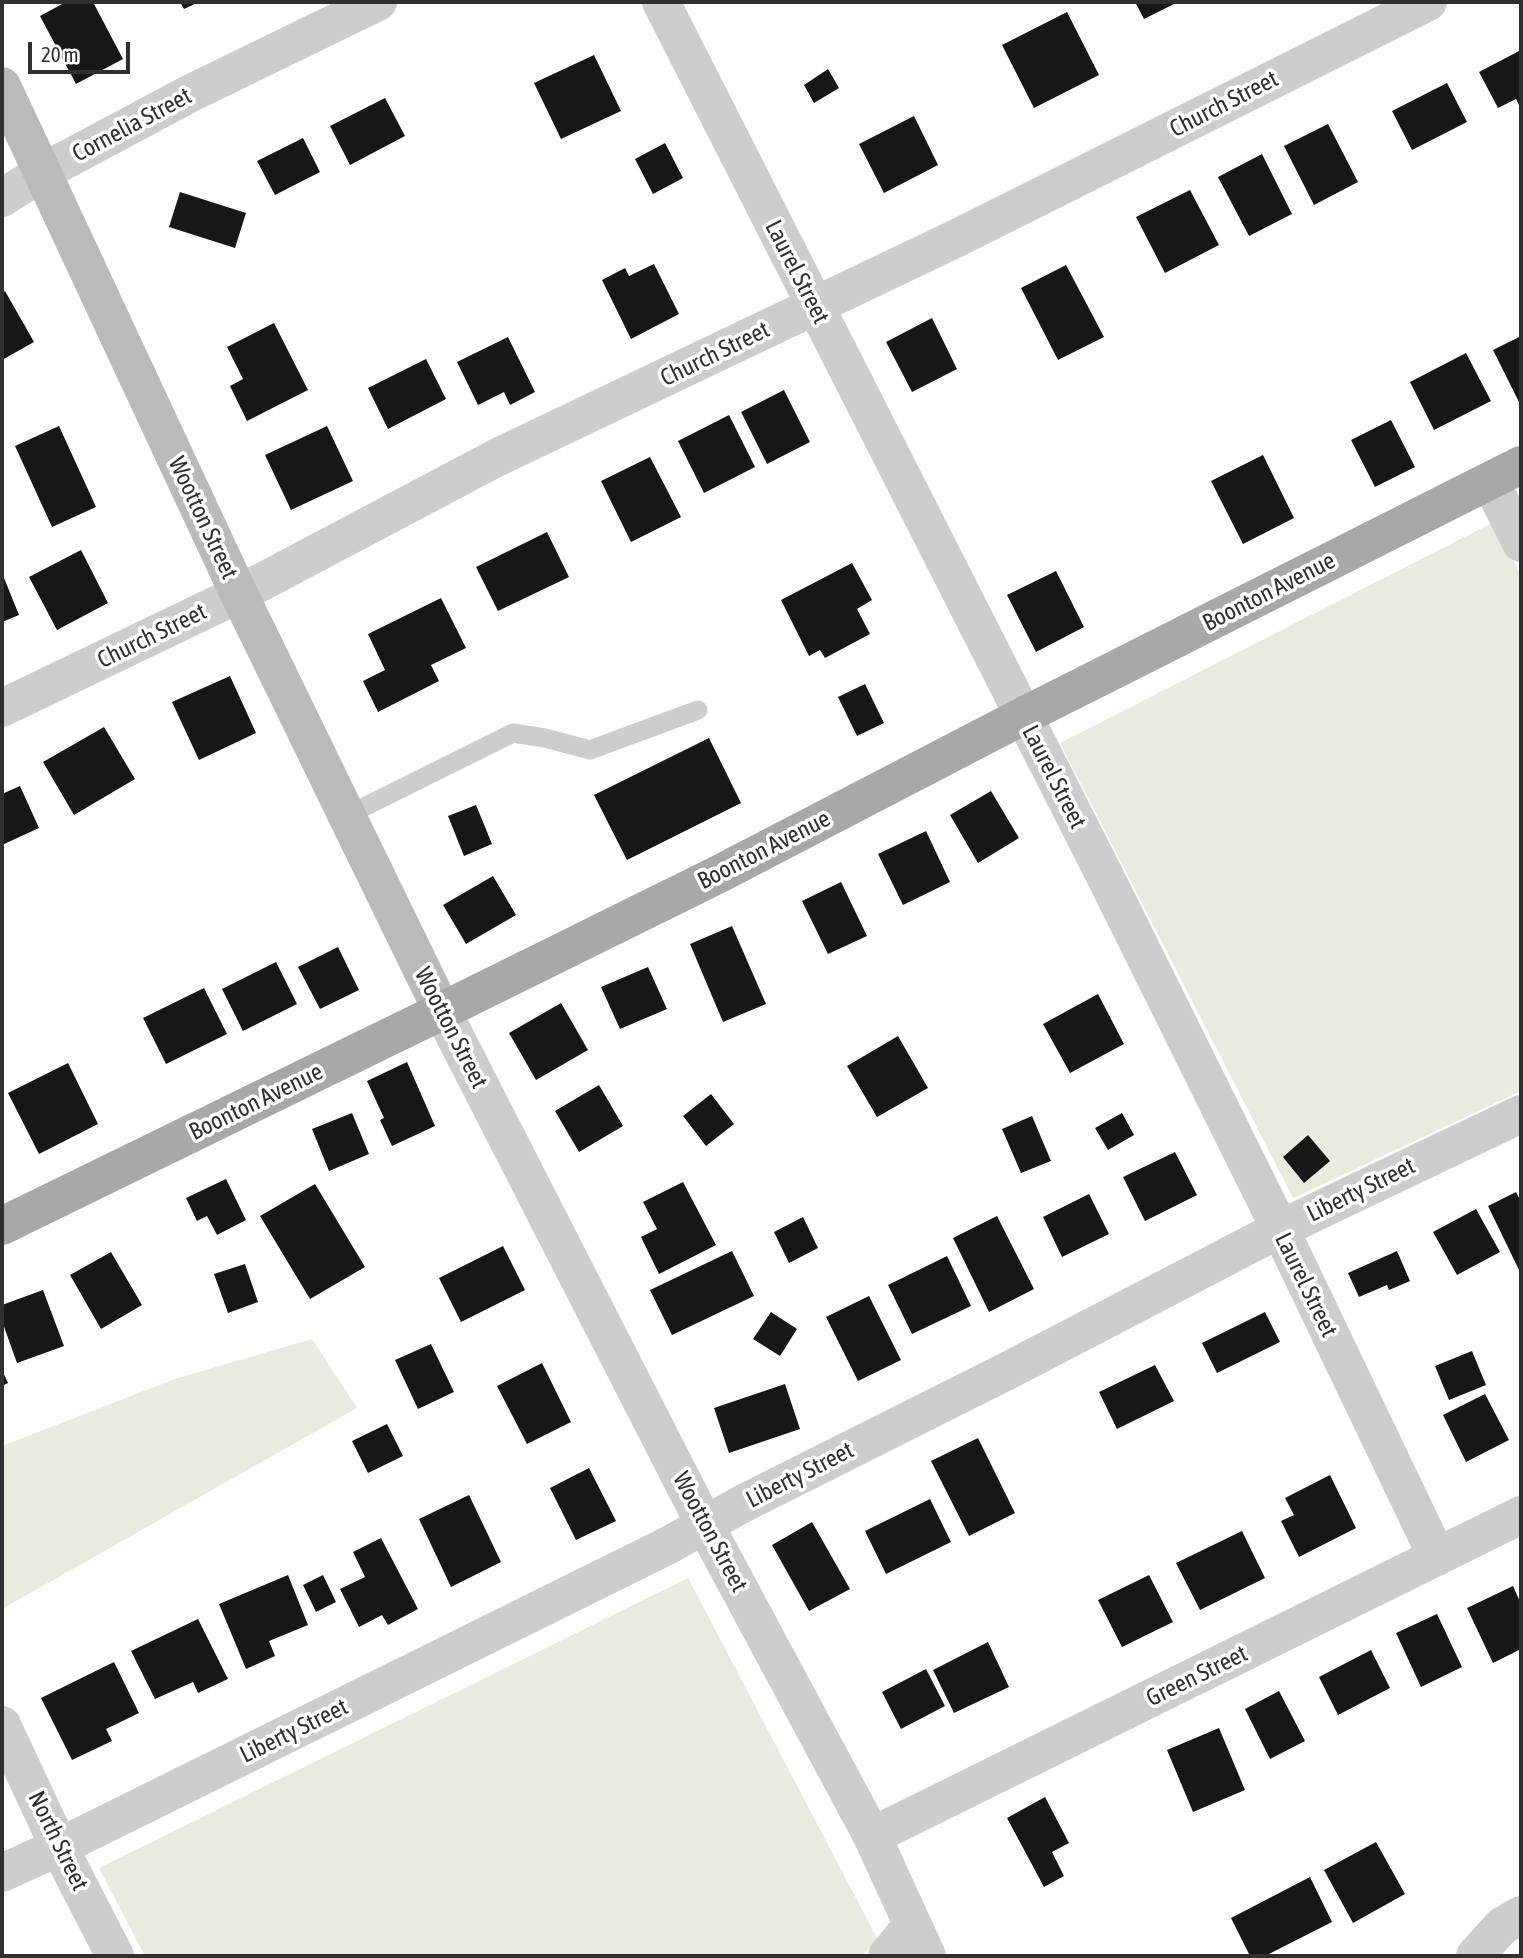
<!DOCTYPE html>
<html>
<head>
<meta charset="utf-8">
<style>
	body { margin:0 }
	#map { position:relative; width:1523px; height:1958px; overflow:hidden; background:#fff; font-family:"Asap Condensed",sans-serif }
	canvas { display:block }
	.frame { position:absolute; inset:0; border:4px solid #303030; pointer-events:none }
	.scale { position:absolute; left:28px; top:42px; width:102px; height:32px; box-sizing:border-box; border:4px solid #303030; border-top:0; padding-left:9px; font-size:21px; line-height:24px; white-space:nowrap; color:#303030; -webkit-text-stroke:5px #fff; paint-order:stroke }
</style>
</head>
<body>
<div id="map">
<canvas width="1523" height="1958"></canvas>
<div class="frame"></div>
<div class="scale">20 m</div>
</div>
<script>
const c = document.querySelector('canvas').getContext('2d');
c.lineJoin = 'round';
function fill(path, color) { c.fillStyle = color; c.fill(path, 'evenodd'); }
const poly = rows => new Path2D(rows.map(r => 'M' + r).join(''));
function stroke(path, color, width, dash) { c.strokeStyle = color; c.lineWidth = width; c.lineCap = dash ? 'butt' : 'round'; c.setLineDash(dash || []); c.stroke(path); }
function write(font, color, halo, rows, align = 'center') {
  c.font = font + ' "Asap Condensed",sans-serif'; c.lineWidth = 7; c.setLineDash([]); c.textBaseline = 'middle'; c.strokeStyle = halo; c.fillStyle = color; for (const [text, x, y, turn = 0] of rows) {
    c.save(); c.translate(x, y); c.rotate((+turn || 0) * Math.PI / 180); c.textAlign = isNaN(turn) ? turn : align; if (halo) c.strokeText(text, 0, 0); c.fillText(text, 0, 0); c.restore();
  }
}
fill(poly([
	[1494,522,1521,576,1521,1091,1293,1198,1060,743],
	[312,1339,357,1408,2,1609,2,1446,175,1379],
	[688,1578,877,1938,863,1956,145,1956,99,1868]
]), '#e7ecdf');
fill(poly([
	[66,2,93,2,123,59,76,84,40,16],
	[180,2,199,2,184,9],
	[1135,2,1178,2,1144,19],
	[1067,12,1099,75,1034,108,1002,45],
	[1521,50,1521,109,1516,99,1498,108,1479,72],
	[594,55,621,111,561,139,534,83],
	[828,69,839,88,814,103,804,85],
	[1447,83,1467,122,1412,150,1392,111],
	[385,98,405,136,350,165,330,126],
	[914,116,938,165,884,193,859,144],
	[1328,124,1358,182,1314,205,1284,146],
	[303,138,320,172,275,195,257,161],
	[665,143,683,178,653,194,635,159],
	[1262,154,1292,214,1249,236,1218,177],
	[1190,190,1219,245,1165,273,1136,217],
	[180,192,246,213,235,248,169,227],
	[654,264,679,314,631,339,602,280,625,268,629,276],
	[1066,265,1104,337,1058,360,1021,288],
	[5,291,34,342,2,360,2,293],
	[932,318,957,369,912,392,886,342],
	[274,323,308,390,247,421,230,386,243,379,227,347],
	[1521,336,1521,406,1493,350],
	[508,337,535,392,510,405,504,392,478,405,457,362],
	[1466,353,1491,401,1434,430,1410,382],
	[426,359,446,399,388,429,368,388],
	[784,390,810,442,767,464,741,412],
	[729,415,755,467,704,493,678,441],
	[1391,420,1415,467,1375,487,1351,440],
	[59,426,96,507,52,527,15,446],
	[327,426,353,481,291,510,265,455],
	[1263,455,1294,518,1243,544,1211,481],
	[650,457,681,517,631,542,601,481],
	[547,532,569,577,498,611,476,567],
	[81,550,108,603,57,630,29,577],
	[852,563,872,600,857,609,870,634,825,658,820,650,809,656,781,600],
	[1056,571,1084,627,1036,652,1007,595],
	[2,573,19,615,2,622],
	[441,598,466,648,431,665,439,681,378,712,363,681,385,670,368,634],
	[230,676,256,733,199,760,172,702],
	[865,684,884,723,857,736,838,697],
	[104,727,135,779,74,815,43,762],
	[709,738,741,803,627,860,594,795],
	[20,786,39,828,2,845,2,794],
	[991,791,1019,838,978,863,950,815],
	[476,805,492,844,464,856,448,816],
	[926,831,950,882,903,905,878,854],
	[493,876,516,915,466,944,443,905],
	[841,882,867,936,828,954,802,901],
	[732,926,766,1004,723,1022,690,944],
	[338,947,359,990,320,1009,298,967],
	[276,962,297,1004,243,1031,222,989],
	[648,967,667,1009,620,1029,601,987],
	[204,988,227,1034,166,1064,143,1018],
	[1098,994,1124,1044,1070,1073,1043,1024],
	[561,1003,588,1050,536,1080,509,1033],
	[898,1036,928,1088,877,1117,847,1066],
	[407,1062,435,1126,392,1146,380,1120,384,1118,367,1081],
	[68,1063,98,1124,39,1154,8,1093],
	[599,1085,623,1126,579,1152,555,1111],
	[711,1094,734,1124,706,1146,683,1116],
	[352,1113,369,1154,329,1171,312,1129],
	[1122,1113,1134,1135,1108,1150,1095,1128],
	[1032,1116,1051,1161,1021,1173,1002,1129],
	[1308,1135,1330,1161,1304,1183,1283,1157],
	[1175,1152,1197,1195,1145,1221,1123,1177],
	[226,1179,246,1220,217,1235,207,1216,197,1221,186,1198],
	[683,1182,716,1245,659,1274,641,1237,657,1229,643,1202],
	[315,1184,365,1267,310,1299,260,1216],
	[1516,1192,1521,1202,1521,1269,1519,1270,1488,1206],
	[1089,1194,1109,1234,1062,1257,1043,1217],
	[1476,1209,1500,1252,1457,1275,1433,1232],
	[997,1216,1034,1289,989,1312,953,1238],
	[803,1217,818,1248,789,1263,774,1232],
	[503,1246,525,1290,461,1322,439,1278],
	[732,1251,754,1296,672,1335,650,1290],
	[1397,1251,1410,1281,1389,1290,1387,1285,1359,1297,1348,1273],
	[111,1252,142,1305,101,1329,70,1275],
	[947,1256,971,1306,912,1334,888,1285],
	[245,1264,258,1302,228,1313,214,1274],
	[43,1290,64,1346,17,1363,2,1321,2,1305],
	[869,1296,901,1360,858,1381,826,1317],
	[771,1312,797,1329,780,1356,753,1339],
	[1265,1312,1280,1342,1217,1373,1202,1343],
	[431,1344,454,1392,418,1409,395,1360],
	[1472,1351,1486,1385,1449,1400,1435,1366],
	[542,1363,571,1422,527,1444,497,1386],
	[1155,1365,1174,1401,1117,1429,1099,1392],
	[2,1370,8,1383,2,1386],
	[785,1384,800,1429,729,1453,714,1408],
	[1485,1394,1509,1440,1466,1462,1443,1415],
	[387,1424,403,1456,368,1473,352,1441],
	[978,1438,1015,1513,969,1536,931,1461],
	[589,1468,616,1521,576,1540,550,1488],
	[1330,1475,1356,1528,1299,1557,1281,1521,1294,1515,1285,1498],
	[469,1495,501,1562,451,1587,419,1519],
	[930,1499,951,1542,886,1574,865,1531],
	[812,1522,850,1589,809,1611,772,1545],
	[1242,1531,1265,1578,1200,1610,1176,1563],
	[381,1538,418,1609,388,1625,382,1615,359,1627,340,1589,365,1577,353,1552],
	[288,1575,308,1625,269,1641,275,1656,246,1669,219,1604],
	[323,1575,336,1602,316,1612,303,1585],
	[1149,1575,1173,1622,1122,1647,1098,1600],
	[1513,1586,1521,1604,1521,1649,1493,1663,1467,1608],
	[1437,1614,1462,1667,1421,1687,1396,1633],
	[198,1619,228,1679,198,1693,193,1682,155,1699,131,1651],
	[988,1642,1009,1687,954,1713,933,1670],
	[1371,1650,1390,1688,1338,1715,1319,1677],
	[114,1662,139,1713,106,1729,112,1741,72,1760,41,1698],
	[926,1669,945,1706,901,1729,882,1692],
	[1279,1691,1305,1741,1270,1759,1245,1709],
	[1219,1728,1245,1790,1193,1812,1167,1750],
	[1045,1797,1069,1843,1052,1852,1064,1876,1044,1887,1007,1818],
	[1376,1842,1405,1894,1353,1923,1324,1870],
	[1310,1877,1332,1922,1265,1956,1250,1956,1231,1918]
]), '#171717');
stroke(poly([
	[346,816,513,733,545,738,590,750,698,710]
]), '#cdcdcd', 19);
stroke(poly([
	[661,2,1108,882,1280,1229,1437,1557],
	[2,198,43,172,191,93,378,2],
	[1490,481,1521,543],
	[2,708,239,594,496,458,957,238,1428,2],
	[442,1011,705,1525,872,1836,927,1956],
	[2,1725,59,1847,115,1956],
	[872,1836,1521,1515],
	[2,1873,59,1847,667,1546,744,1503,1011,1369,1280,1229,1521,1114],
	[887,1956,912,1925],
	[1475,1956,1502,1926,1521,1915]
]), '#cdcdcd', 38);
stroke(poly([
	[2,86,239,594,442,1011]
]), '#bababa', 38);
stroke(poly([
	[2,1226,442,1011,719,874,1023,716,1521,465]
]), '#a8a8a8', 38);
write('24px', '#303030', '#fff', [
	["Church Street",1224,104,-27],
	["Cornelia Street",132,125,-28],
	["Laurel Street",797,272,63],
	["Church Street",715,354,-26],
	["Wootton Street",203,518,65],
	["Boonton Avenue",1269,592,-27],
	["Church Street",152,636,-26],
	["Laurel Street",1054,777,63],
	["Boonton Avenue",764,850,-27],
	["Wootton Street",451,1028,63],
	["Boonton Avenue",256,1102,-26],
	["Liberty Street",1361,1190,-26],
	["Laurel Street",1306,1285,64],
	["Liberty Street",800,1475,-27],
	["Wootton Street",710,1532,62],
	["Green Street",1197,1676,-26],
	["Liberty Street",294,1731,-26],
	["North Street",58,1841,64]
]);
</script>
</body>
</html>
